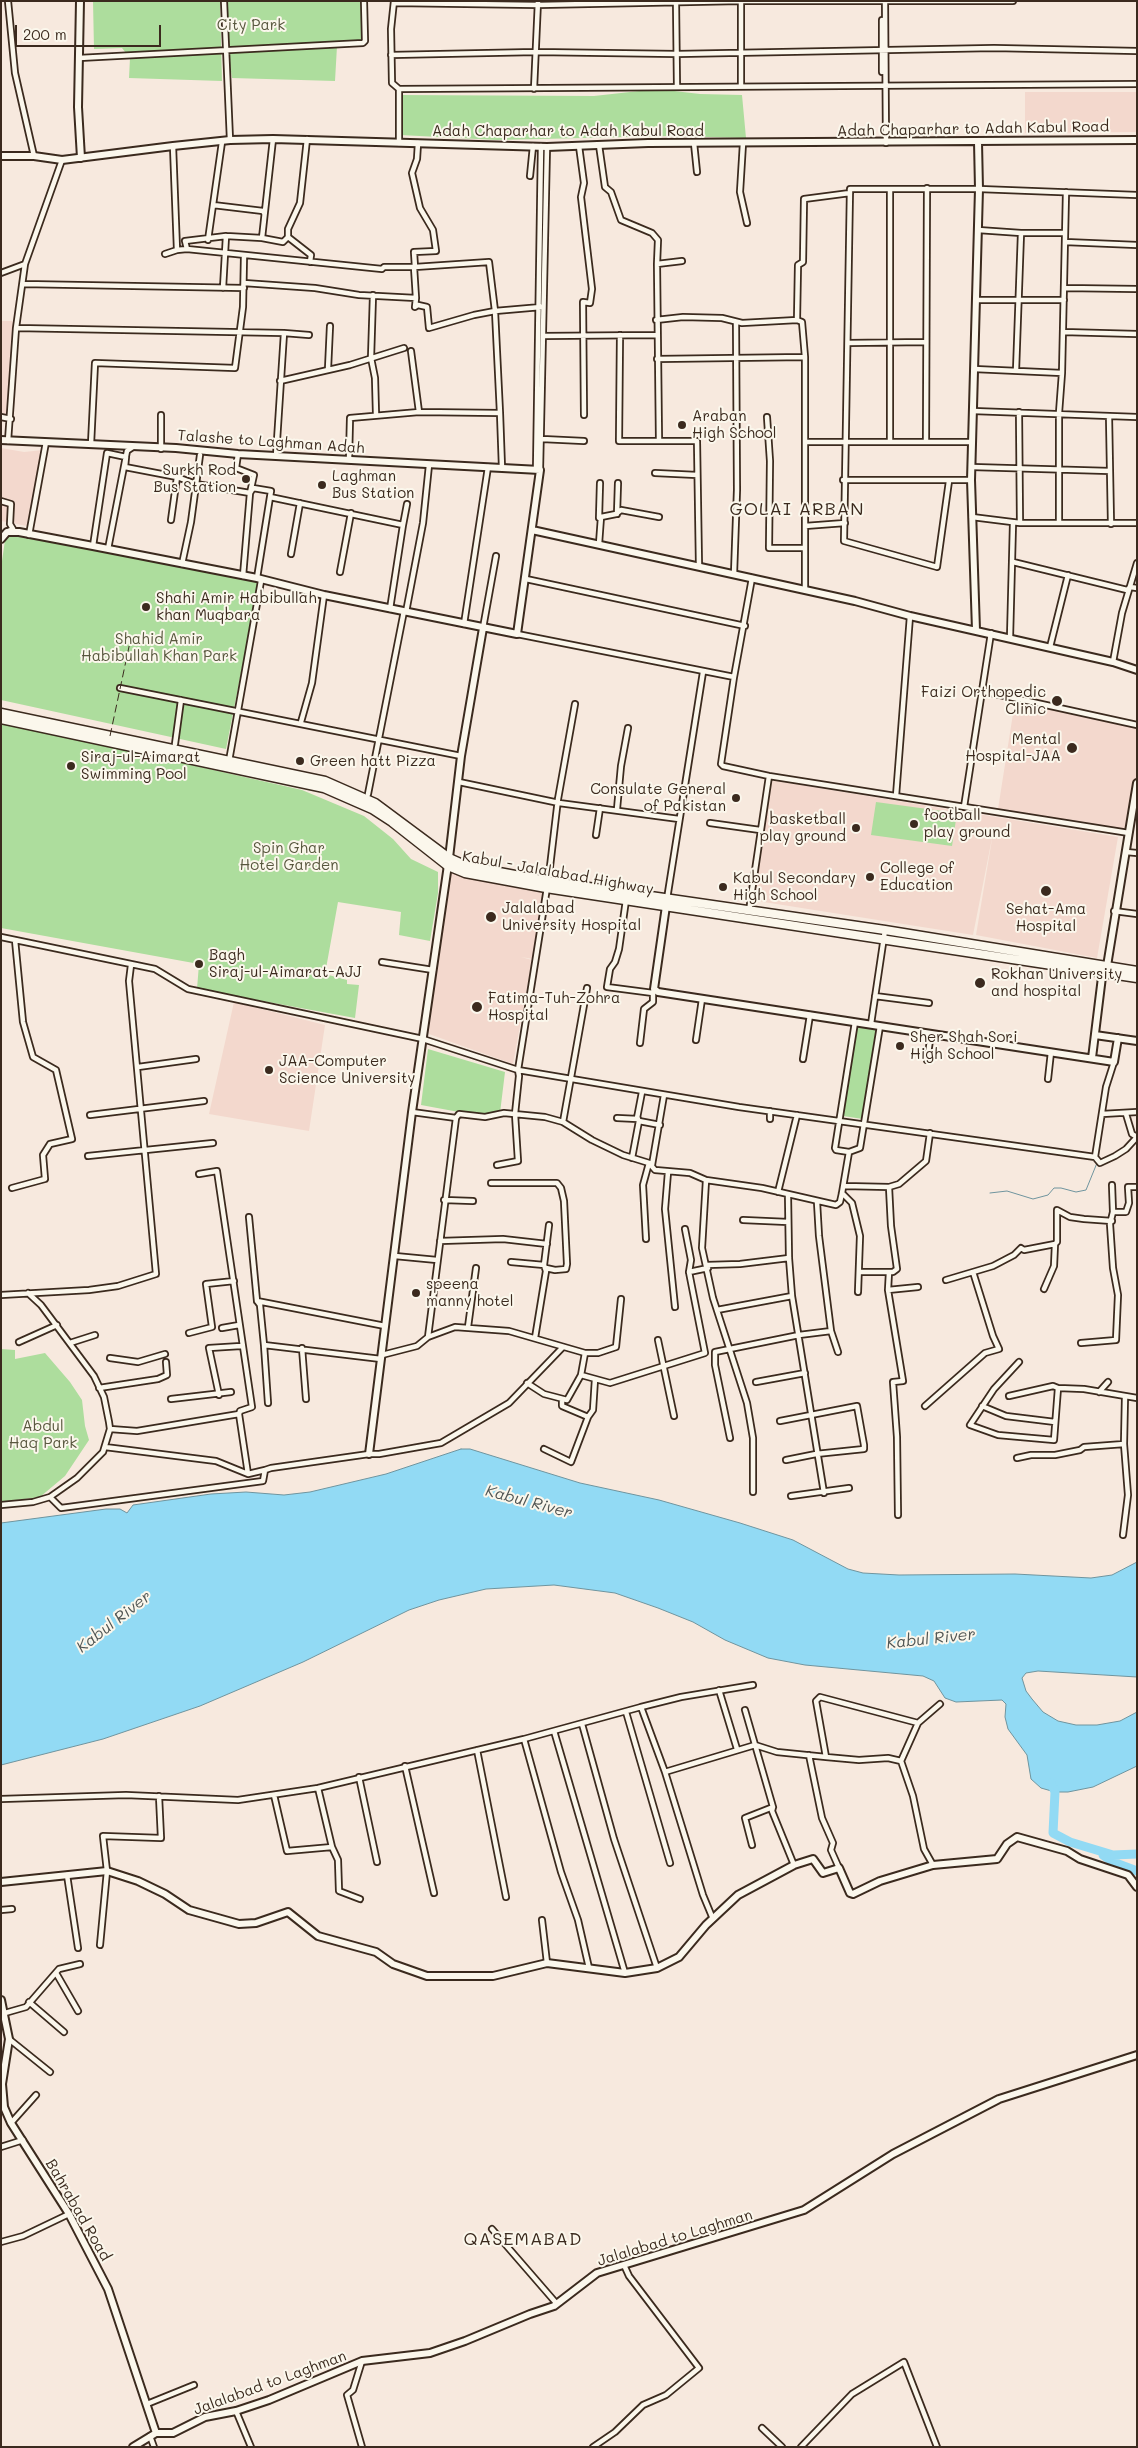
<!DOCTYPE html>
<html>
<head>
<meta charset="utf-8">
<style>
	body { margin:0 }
	#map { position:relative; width:1138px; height:2448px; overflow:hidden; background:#f7e9de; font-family:Mali,sans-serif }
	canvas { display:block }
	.frame { position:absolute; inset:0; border:2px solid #3b2a1e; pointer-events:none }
	.scale { position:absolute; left:15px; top:25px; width:146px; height:22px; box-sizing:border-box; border:2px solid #3b2a1e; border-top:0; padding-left:6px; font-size:15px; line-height:18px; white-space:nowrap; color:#3b2a1e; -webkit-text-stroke:4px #fbf7ec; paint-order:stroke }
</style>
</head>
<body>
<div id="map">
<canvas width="1138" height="2448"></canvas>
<div class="frame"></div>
<div class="scale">200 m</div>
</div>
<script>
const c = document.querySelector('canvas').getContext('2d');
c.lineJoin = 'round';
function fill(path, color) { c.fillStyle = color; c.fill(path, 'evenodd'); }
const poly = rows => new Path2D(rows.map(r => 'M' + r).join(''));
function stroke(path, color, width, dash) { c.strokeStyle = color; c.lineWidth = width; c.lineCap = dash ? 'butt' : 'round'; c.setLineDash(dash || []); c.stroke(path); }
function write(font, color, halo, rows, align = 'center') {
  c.font = font + ' Mali,sans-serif'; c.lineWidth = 4; c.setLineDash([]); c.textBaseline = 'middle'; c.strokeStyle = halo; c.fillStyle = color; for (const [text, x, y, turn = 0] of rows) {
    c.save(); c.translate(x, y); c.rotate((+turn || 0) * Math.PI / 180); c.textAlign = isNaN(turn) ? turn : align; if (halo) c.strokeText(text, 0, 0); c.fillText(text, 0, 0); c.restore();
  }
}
fill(poly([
	[1025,92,1137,92,1137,132,1025,133],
	[1,321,12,321,14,325,6,414,1,413],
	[1,448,24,452,43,450,35,497,27,526,1,521],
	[1015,701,1137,726,1137,777,1127,830,998,809],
	[770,780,1118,837,1097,958,976,935,993,833,973,935,751,900],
	[449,870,545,890,533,959,521,957,532,960,513,1064,429,1034,433,981],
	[234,1002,325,1025,309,1131,209,1114]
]), '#f3d8cd');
fill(poly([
	[93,1,220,1,222,81,129,78,130,58,122,48,94,49],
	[223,1,368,1,368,44,225,50],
	[337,46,335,81,232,78,228,52],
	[657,89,700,94,742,95,746,138,670,136,497,140,400,135,399,95,594,96],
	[6,533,259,581,226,749,1,700,1,568],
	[1,722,302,790,364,816,393,839,411,859,438,872,438,893,430,941,399,935,401,912,338,902,325,974,347,980,347,984,359,985,355,1018,197,989,199,964,1,928],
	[876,802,957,813,952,846,871,835],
	[857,1027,876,1030,863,1119,843,1116],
	[428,1049,505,1072,500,1113,475,1115,421,1105],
	[1,1349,15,1350,15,1359,45,1353,70,1382,82,1400,85,1426,89,1440,65,1476,40,1497,1,1502]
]), '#addd9d');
const water = poly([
	[461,1449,470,1449,580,1483,659,1500,740,1523,793,1540,848,1569,863,1573,899,1575,1015,1574,1091,1578,1112,1575,1137,1562,1137,1677,1038,1671,1026,1673,1022,1678,1026,1691,1032,1699,1043,1712,1058,1721,1076,1725,1097,1725,1120,1721,1137,1712,1137,1766,1093,1787,1068,1792,1055,1792,1041,1788,1031,1779,1027,1755,1008,1729,1005,1717,1006,1704,1002,1700,956,1702,945,1698,934,1681,923,1676,805,1665,768,1658,725,1640,693,1622,658,1608,615,1593,554,1585,486,1589,439,1600,409,1610,303,1662,200,1706,103,1739,1,1765,1,1523,106,1509,120,1509,127,1513,133,1505,211,1494,246,1492,284,1495,310,1492,386,1474,461,1449]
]);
fill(water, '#92daf4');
stroke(water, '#6f949e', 1);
stroke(poly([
	[1132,1139,1134,1133,1137,1133],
	[1100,1161,1117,1152],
	[990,1193,1007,1191,1033,1199,1048,1195,1054,1188,1061,1188,1076,1192,1086,1190,1097,1163]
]), '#6f949e', 1);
stroke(poly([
	[1051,1783,1055,1792,1053,1833,1070,1842,1113,1855,1137,1854],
	[1103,1855,1113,1862,1137,1871]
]), '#92daf4', 9);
const street = poly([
	[8,1,15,73,34,156],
	[224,1,230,140],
	[394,1,391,29,392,83,399,89],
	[676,1,677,87],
	[885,1,886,143],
	[394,3,538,5,741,1,1013,1],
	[882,20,882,72],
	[391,55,536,52,677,54,994,48,1137,51],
	[79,58,363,43,365,41,364,1],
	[741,86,741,1],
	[534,89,538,1],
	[399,143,399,89,1137,84],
	[694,143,697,172],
	[743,143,740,192,747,223],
	[599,145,605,187,611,192,621,220,652,233,658,240,657,264],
	[173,146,177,250,187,249,382,269,384,267,414,267,416,298,359,295,315,288,244,283],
	[579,146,584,183,581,197,592,289,590,303,583,302,584,415],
	[530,176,533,146],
	[890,189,890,442],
	[213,205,263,211,264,213],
	[978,230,1021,233,1065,233],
	[288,237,311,255,310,262],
	[262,238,283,242,288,237,288,229,300,203,307,139],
	[208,240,222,142],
	[1065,242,1137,245],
	[187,249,185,241,226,236,262,238,273,139],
	[165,254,177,250],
	[1,273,25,264],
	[23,284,244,288],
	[223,288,226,236],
	[1064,288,1137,289],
	[373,295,371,358,375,378,376,414],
	[416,298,415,307,418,305,427,307,429,328,474,315,495,311,489,262,415,267,414,252,436,251,433,230,420,208,412,173,417,159,418,143],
	[976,300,1064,300],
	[656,320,683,317,722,318,742,323,797,320,802,322,805,357,805,590],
	[797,320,798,265,803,262,804,199,850,193],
	[16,328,284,333,276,456],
	[1063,332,1137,334],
	[284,333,309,335],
	[620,335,619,441,697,441,699,566],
	[543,336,656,335],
	[848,343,926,342],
	[411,351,419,412],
	[657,359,805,357],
	[328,369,330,326],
	[974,369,1062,373],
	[1016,371,1021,233],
	[280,381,350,365,404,348],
	[973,411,1137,417],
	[1019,412,1020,523],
	[500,413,495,311,541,307],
	[1109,416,1111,524],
	[1,417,11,419],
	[767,417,770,461,769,548,805,548],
	[542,439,584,441],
	[659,440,657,264,682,261],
	[8,441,16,328,25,264,62,160],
	[805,442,972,442],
	[926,442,927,188],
	[91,444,95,363,235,368,243,307,244,256],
	[161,449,161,415],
	[238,454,236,468,254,475,250,493,243,576],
	[349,460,350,418,419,412,500,413,502,468],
	[972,467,1110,471],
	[536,470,541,146],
	[540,470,547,147],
	[655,473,697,475],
	[843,480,971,480],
	[949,481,937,567,844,541,850,189,979,189,1137,195],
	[1,501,11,504,10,524,13,529,8,531],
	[617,514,618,483],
	[972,517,1020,523,1137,523],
	[599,518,600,483],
	[171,520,177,477],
	[1059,523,1059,413,1062,373,1066,192],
	[403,525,407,504],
	[805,526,845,523],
	[29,535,46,442],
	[599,544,601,517,616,514,621,510,659,517],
	[93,546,107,453,126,457,125,467,177,477,196,484,250,493,253,488,271,491,270,497,403,525,390,609],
	[108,549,127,451,133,447],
	[291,554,300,503],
	[1013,562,1127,590,1130,587,1137,588],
	[182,564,191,522,200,455],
	[340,572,351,513],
	[734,574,737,490,736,322],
	[257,578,270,497],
	[752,578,734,677,721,764,723,766,769,776,1129,833],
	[526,579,745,626],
	[406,612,423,523,429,465],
	[464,624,488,467],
	[483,628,496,556],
	[517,634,734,677],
	[1010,638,1013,523],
	[1050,647,1068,575],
	[1113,662,1122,613,1137,563],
	[120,688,461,756],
	[982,691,1137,725],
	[301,722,312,683,324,595],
	[175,744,181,700],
	[229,761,261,581],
	[459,782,559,803,679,819],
	[368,794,404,611],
	[896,796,910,616],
	[964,807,991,633],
	[617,809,621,766,628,728],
	[710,823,760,830],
	[596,835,600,808],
	[1126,852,1137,853],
	[667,899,703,672],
	[626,900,619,949,615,962,610,969,607,987,653,993],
	[749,911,769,776],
	[1114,911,1137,914],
	[1,937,155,969,188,989,423,1039,518,1070,739,1107,1095,1157,1106,1087,1114,1062],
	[382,962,433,970],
	[875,996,929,1003],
	[855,1022,835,1148,836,1150,849,1152,860,1148,880,1026],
	[871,1024,885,930],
	[696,1040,702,999],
	[640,1043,644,1009,653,1002,653,992],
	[803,1059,810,1015],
	[927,1060,931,1034],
	[138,1067,196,1059],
	[1048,1079,1051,1052],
	[412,1112,456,1118,459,1114,485,1117,504,1113,545,1117,563,1122,592,1140,623,1155,649,1163,655,1170,690,1173,706,1180,762,1188,836,1205,840,1202,842,1193,849,1152],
	[1102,1114,1137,1112],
	[1126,1114,1132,1134,1137,1137],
	[90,1115,204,1101],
	[617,1118,638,1119],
	[770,1119,770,1111],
	[639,1121,660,1125],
	[563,1122,587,988],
	[88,1156,213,1143],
	[1095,1157,1100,1163,1115,1156,1126,1149,1137,1137],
	[632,1158,639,1121,637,1118,642,1092],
	[497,1165,518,1161,515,1114,519,1076,518,1070,549,875,558,799,575,704],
	[652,1165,664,1095],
	[668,1172,665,1209,675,1307],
	[199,1174,217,1171,252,1407,240,1411,239,1414],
	[706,1180,702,1248,713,1298,747,1403,753,1438,753,1492],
	[491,1183,557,1183,561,1188,564,1201,567,1264,566,1269,555,1270,546,1268],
	[1112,1185,1113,1212],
	[844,1186,889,1187,899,1184,926,1161,930,1133],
	[12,1188,45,1179,43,1155,50,1144,72,1139,56,1070,33,1057,23,1022,15,940],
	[778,1192,797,1115],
	[842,1193,852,1203,860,1236,858,1292],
	[788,1195,789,1258,792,1296,824,1493],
	[444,1200,473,1201],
	[817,1202,819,1236,831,1331,838,1352],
	[249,1217,257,1301,260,1305,264,1345,268,1403],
	[743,1220,788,1222],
	[685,1229,691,1260,689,1272,708,1268],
	[646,1239,643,1185,649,1163],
	[440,1241,503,1239,547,1244],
	[395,1256,437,1260],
	[511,1262,544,1265],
	[707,1265,740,1264,789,1258],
	[859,1272,893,1272,897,1269,891,1226,889,1187],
	[889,1272,888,1290,903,1381,893,1382,897,1437,898,1515],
	[946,1280,993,1266,1014,1255,1021,1248,1024,1250,1055,1244,1057,1242,1057,1210,1070,1217,1084,1219,1112,1221],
	[1044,1289,1054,1266,1055,1244],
	[888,1290,918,1287],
	[28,1293,41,1305,94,1376,104,1397,109,1422,110,1429,103,1452,77,1478,50,1497,61,1508,263,1481,265,1470,271,1468,369,1454,379,1454,441,1443,509,1403,562,1348],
	[1,1295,89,1290,118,1286,156,1274,129,981,131,965],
	[257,1301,385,1326],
	[717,1310,792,1296],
	[468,1327,476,1268],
	[222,1328,239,1325],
	[189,1333,212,1327,206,1284,234,1281],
	[428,1337,456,1118],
	[535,1338,546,1271,544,1265,549,1225],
	[658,1340,674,1416],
	[19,1342,57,1325],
	[70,1343,95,1335],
	[1081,1343,1116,1340,1118,1295,1113,1268,1110,1224,1113,1212,1126,1212,1129,1203,1128,1187,1137,1187],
	[264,1345,381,1359],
	[302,1348,306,1399],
	[585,1353,598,1353,616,1347,621,1299],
	[382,1355,417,1346,428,1337,455,1327,509,1331,585,1353,581,1375,567,1400,544,1394,527,1383],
	[110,1358,138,1362,165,1354],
	[1019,1362,994,1389,970,1425,998,1435,1054,1440,1058,1388,1084,1389,1137,1398],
	[581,1375,610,1383,705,1353,689,1272],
	[756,1382,805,1373],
	[99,1388,158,1379,167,1375,166,1362],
	[1099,1392,1108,1382],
	[219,1395,209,1348,241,1346],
	[1009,1396,1053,1386,1058,1388],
	[171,1399,231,1392],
	[562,1400,562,1406,588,1417],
	[925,1406,985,1353,999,1349,993,1336,973,1272],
	[982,1406,1006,1416,1055,1422],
	[780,1421,857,1406,864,1445,864,1449,816,1454,786,1460],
	[110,1429,137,1431,239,1414,248,1474],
	[730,1438,715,1365,715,1352,799,1335,831,1331],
	[105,1447,216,1461,248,1474,265,1470],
	[544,1449,571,1462,588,1417,593,1410,595,1379],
	[1017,1458,1031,1455,1055,1455,1080,1450,1084,1447,1124,1444],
	[791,1496,849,1488],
	[1,1505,33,1502,50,1497],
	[1123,1535,1128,1495,1124,1444,1125,1397],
	[719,1690,737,1749],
	[641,1707,681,1697,753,1685],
	[745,1710,773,1807,772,1811,794,1865],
	[626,1712,670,1863],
	[582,1724,614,1839,657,1968],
	[554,1731,625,1973],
	[524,1739,561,1872,578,1920,589,1968],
	[477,1750,506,1897],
	[809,1755,822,1818,833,1843,831,1850,839,1868],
	[826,1757,816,1701,820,1697,918,1723],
	[901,1761,918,1723,940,1704],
	[405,1766,434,1893],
	[665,1772,703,1895,713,1919],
	[359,1777,377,1862],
	[318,1788,332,1847,338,1860,339,1891,360,1899],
	[274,1795,287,1851,332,1847],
	[1,1799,126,1795,238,1800,318,1788,524,1739,641,1707,665,1772,755,1745,777,1752,826,1757,859,1760,888,1758,901,1761,913,1796,924,1849,933,1865],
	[752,1845,745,1818,773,1807],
	[67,1875,78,1948],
	[1,1910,12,1909],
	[542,1920,547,1963],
	[100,1945,107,1871,103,1836,161,1838,159,1796],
	[56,1973,78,2011],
	[29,2002,64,2032],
	[5,2013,26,2007,59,1969,80,1964],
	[9,2039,50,2072],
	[11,2123,36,2095],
	[1,2147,23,2140],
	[492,2229,557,2304],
	[1,2242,23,2236,69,2214],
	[147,2404,194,2385],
	[236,2411,251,2447],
	[762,2428,782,2447],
	[150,2436,154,2447],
	[362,2447,347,2395,353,2390,362,2361],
	[593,2447,615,2432,643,2405,666,2395,699,2368,629,2276,624,2265],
	[801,2447,852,2394,904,2362,937,2447]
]);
const secondary = poly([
	[80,1,78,107,81,158],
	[1,156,34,156,62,160,173,146,230,140,273,139,547,147,648,143,1137,140],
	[1,440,176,448,238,454,540,470,517,634,324,595,257,578,93,546,19,532,7,532,1,539],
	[532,530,855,601,910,616,1113,662,1137,670],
	[976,630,971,480,979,189,978,142],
	[666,906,654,989,658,992,1114,1062,1118,1038],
	[1095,1035,1137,1041],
	[1092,1058,1102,977,1107,966,1137,783],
	[369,1454,412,1112,449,858,461,756,483,628],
	[1,1882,107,1871,138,1881,165,1894,189,1910,239,1924,256,1923,288,1912,318,1936,376,1952,393,1964,427,1976,493,1976,547,1963,625,1973,657,1968,679,1957,706,1925,738,1895,794,1865,813,1859,823,1873,839,1868,850,1893,853,1894,880,1881,933,1865,997,1859,1007,1844,1017,1837,1067,1851,1080,1859,1128,1875,1137,1887],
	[1,2000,9,2039,2,2084,4,2107,11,2123,69,2214,108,2289,156,2433],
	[156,2433,173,2433,205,2417,236,2411,269,2400,362,2361,430,2353,465,2341,530,2314,554,2306,597,2273,804,2210,893,2154,999,2099,1137,2055],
	[133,2447,156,2433]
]);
const highway = poly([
	[1,713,325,781,375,803,449,858,467,866,547,881,885,930,1137,971],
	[1,719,324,788,372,809,392,822,448,866,465,873,546,888,1137,978]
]);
stroke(street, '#3b2a1e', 8);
stroke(secondary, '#3b2a1e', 10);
stroke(highway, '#3b2a1e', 11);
stroke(street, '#fbf7ec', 4.5);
stroke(secondary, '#fbf7ec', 6);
stroke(highway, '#fbf7ec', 8);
stroke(poly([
	[110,736,130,642]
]), '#3b2a1e', 1, [8, 4]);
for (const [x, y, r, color] of [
	[682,425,5,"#3b2a1e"],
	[246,479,5,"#3b2a1e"],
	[322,485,5,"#3b2a1e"],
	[146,607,5,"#3b2a1e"],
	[1057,701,6,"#3b2a1e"],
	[1072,748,6,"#3b2a1e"],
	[300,761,5,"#3b2a1e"],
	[71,766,5,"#3b2a1e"],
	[736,798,5,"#3b2a1e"],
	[914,824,5,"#3b2a1e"],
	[856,828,5,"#3b2a1e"],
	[870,877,5,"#3b2a1e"],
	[723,887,5,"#3b2a1e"],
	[1046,891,6,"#3b2a1e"],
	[491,917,6,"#3b2a1e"],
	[199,964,5,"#3b2a1e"],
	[980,983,6,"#3b2a1e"],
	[477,1007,6,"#3b2a1e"],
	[900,1046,5,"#3b2a1e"],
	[269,1070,5,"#3b2a1e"],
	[416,1293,5,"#3b2a1e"]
]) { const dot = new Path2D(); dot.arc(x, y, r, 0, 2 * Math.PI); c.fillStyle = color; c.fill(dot); stroke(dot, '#fbf7ec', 2); }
write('15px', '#58573e', '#fbf7ec', [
	["City Park",251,25],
	["Shahid Amir",159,639],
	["Habibullah Khan Park",159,656],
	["Spin Ghar",289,848],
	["Hotel Garden",289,865],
	["Abdul",43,1426],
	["Haq Park",43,1443]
]);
write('15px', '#3b2a1e', '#fbf7ec', [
	["Adah Chaparhar to Adah Kabul Road",973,129,-1],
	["Adah Chaparhar to Adah Kabul Road",568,131],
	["Talashe to Laghman Adah",271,442,4],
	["Kabul - Jalalabad Highway",558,873,10],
	["Bahrabad Road",78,2210,60],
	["Jalalabad to Laghman",675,2238,-17],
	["Jalalabad to Laghman",270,2383,-20]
]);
write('15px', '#3b2a1e', '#fbf7ec', [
	["Araban",692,416],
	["High School",692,433],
	["Surkh Rod",236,470,"right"],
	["Bus Station",236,487,"right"],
	["Laghman",332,476],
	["Bus Station",332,493],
	["Shahi Amir Habibullah",156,598],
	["khan Muqbara",156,615],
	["Faizi Orthopedic",1046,692,"right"],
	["Clinic",1046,709,"right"],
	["Mental",1061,739,"right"],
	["Hospital-JAA",1061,756,"right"],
	["Siraj-ul-Aimarat",81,757],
	["Swimming Pool",81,774],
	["Green hatt Pizza",310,761],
	["Consulate General",726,789,"right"],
	["of Pakistan",726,806,"right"],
	["football",924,815],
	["play ground",924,832],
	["basketball",846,819,"right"],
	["play ground",846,836,"right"],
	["College of",880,868],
	["Education",880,885],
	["Kabul Secondary",733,878],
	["High School",733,895],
	["Jalalabad",502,908],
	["University Hospital",502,925],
	["Sehat-Ama",1046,909,"center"],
	["Hospital",1046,926,"center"],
	["Bagh",209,955],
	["Siraj-ul-Aimarat-AJJ",209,972],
	["Rokhan University",991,974],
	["and hospital",991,991],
	["Fatima-Tuh-Zohra",488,998],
	["Hospital",488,1015],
	["Sher Shah Sori",910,1037],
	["High School",910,1054],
	["JAA-Computer",279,1061],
	["Science University",279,1078],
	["speena",426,1284],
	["manny hotel",426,1301]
], 'left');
write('italic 16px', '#515654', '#fbf7ec', [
	["Kabul River",529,1502,15],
	["Kabul River",114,1622,-38],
	["Kabul River",931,1639,-6]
]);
c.letterSpacing = '1px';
write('18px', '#3b2a1e', '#fbf7ec', [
	["GOLAI ARBAN",797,509],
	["QASEMABAD",523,2239]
]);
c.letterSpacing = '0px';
</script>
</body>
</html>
